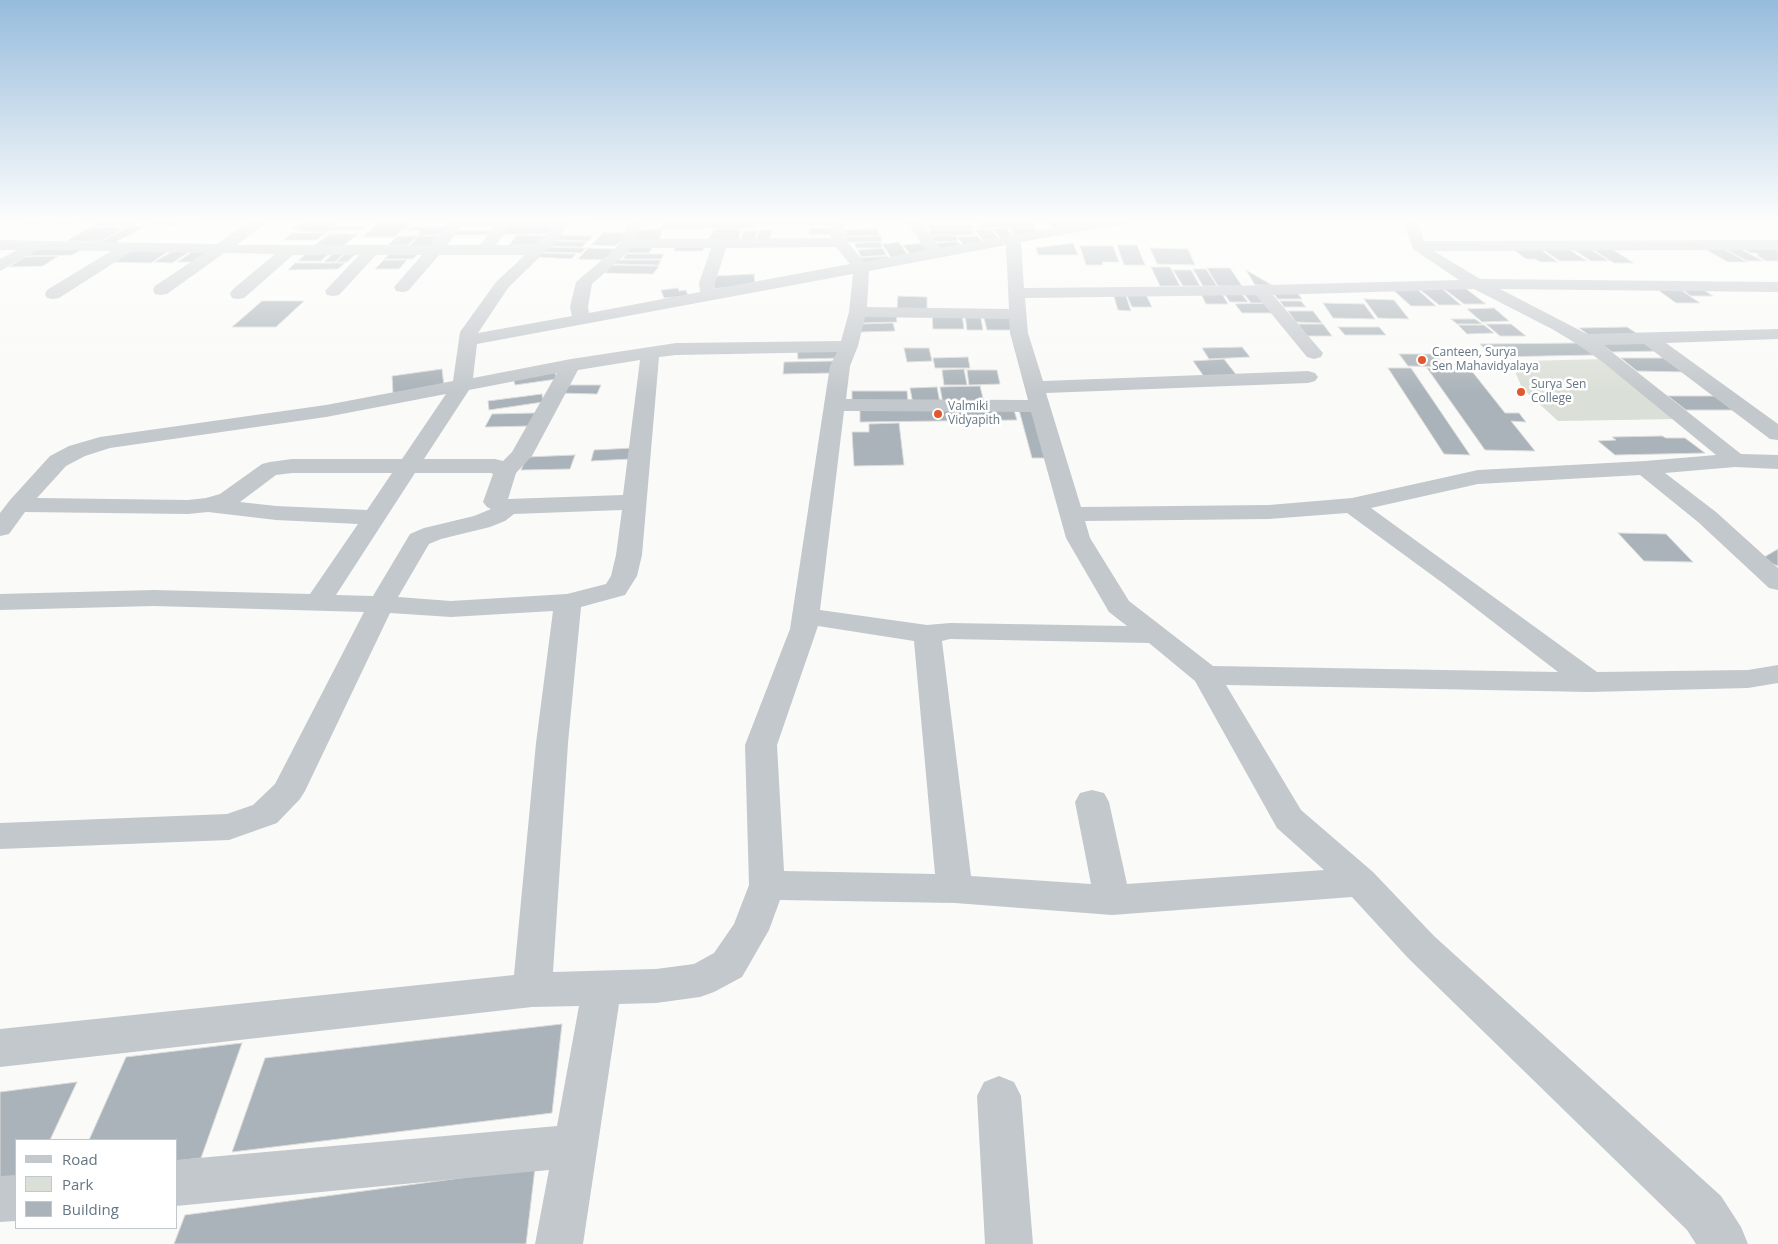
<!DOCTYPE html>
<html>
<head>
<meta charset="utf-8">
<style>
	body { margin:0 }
	#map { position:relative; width:1778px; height:1244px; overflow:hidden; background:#fafaf8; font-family:"Open Sans",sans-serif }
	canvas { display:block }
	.legend { position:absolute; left:15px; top:1139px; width:162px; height:90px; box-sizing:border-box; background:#fff; border:1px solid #c1c8cd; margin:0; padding:6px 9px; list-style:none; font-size:15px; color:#657683 }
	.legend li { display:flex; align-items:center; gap:10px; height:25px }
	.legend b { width:25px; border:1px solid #c1c8cd }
</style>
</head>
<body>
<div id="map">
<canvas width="1778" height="1244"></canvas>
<ul class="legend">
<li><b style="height:6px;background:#c3c8cc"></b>Road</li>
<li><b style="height:14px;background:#dadfd7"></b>Park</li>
<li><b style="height:14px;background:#aab3b9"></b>Building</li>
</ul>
</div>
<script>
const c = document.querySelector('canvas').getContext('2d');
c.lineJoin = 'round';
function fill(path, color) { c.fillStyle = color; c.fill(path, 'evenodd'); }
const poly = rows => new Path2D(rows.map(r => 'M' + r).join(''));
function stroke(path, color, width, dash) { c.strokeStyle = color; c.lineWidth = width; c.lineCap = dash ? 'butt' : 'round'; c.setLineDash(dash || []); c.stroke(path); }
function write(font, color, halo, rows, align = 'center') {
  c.font = font + ' "Open Sans",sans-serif'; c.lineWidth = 5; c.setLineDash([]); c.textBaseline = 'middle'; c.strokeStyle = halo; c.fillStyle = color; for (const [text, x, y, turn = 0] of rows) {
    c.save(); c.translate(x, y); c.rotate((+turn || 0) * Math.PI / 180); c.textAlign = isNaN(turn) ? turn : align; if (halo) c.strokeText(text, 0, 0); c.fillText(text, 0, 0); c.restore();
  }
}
fill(poly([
	[1605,359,1675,419,1558,421,1522,388,1513,367,1514,364,1525,361]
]), '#dadfd7');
const building = poly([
	[28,220,47,220,39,224,20,223,28,220],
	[50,220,82,220,73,224,43,223,50,220],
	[102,220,119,220,109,226,92,226,102,220],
	[121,220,142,220,131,226,110,226,121,220],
	[160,220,186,220,178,225,153,224,160,220],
	[189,220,208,220,203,223,184,223,189,220],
	[381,220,414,220,405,230,402,230,395,237,363,237,381,220],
	[571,220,598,220,596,223,569,223,571,220],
	[964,220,1031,220,1034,227,980,228,978,221,964,220],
	[1049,220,1075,220,1079,227,1052,227,1049,220],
	[505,221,502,225,463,226,466,222,505,221],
	[514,221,555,221,552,225,511,225,514,221],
	[707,221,704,229,660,229,663,222,707,221],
	[708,221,735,221,733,228,706,228,708,221],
	[737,222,756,222,754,228,734,228,737,222],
	[302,223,338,223,327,232,299,231,301,229,292,229,302,223],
	[511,225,553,226,547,234,504,234,511,225],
	[928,225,972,225,972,229,928,229,928,225],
	[130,226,144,227,114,243,99,243,130,226],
	[335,226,366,226,361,230,330,230,335,226],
	[91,227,124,228,100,242,66,241,91,227],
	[411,227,451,227,438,235,417,235,421,231,407,231,411,227],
	[809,228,835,228,835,234,809,235,809,228],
	[1006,228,1013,237,1000,238,993,229,1006,228],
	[1011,228,1035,228,1037,233,1014,236,1011,228],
	[663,229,658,242,632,242,638,230,663,229],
	[714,229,741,229,738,241,708,241,714,229],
	[878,229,879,236,845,236,845,230,878,229],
	[990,229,999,239,983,240,975,230,990,229],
	[499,230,495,235,454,235,457,231,499,230],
	[760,230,772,230,769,240,756,240,760,230],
	[930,230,972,230,973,235,930,235,930,230],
	[744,231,758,231,754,240,741,240,744,231],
	[604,232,628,233,615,246,591,245,604,232],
	[293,233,326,233,316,240,283,240,293,233],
	[330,234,358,234,343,246,315,245,330,234],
	[517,235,546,236,538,245,509,245,517,235],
	[559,235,593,236,589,241,554,240,559,235],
	[955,235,958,241,933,242,930,236,955,235],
	[398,236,418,236,408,245,388,245,398,236],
	[419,236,445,236,435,246,409,246,419,236],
	[881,236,882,242,847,242,846,237,881,236],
	[977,236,984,243,964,245,957,237,977,236],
	[554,241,587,242,582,247,549,246,554,241],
	[956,241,963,247,938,250,932,244,956,241],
	[881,242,882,248,856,248,855,243,881,242],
	[899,242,909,257,893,260,882,244,899,242],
	[925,243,933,252,910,254,903,245,925,243],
	[1073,243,1078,255,1038,255,1036,248,1073,243],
	[705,244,703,251,674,251,676,245,705,244],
	[631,245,654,245,649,253,627,253,631,245],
	[1117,245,1137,245,1145,265,1124,265,1117,245],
	[1080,246,1113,246,1119,262,1102,262,1103,265,1086,265,1080,246],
	[1568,246,1585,246,1609,261,1591,261,1568,246],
	[1587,246,1607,246,1634,263,1614,263,1587,246],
	[1719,246,1735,246,1763,261,1747,261,1719,246],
	[1738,246,1778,250,1778,261,1766,261,1756,255,1759,255,1756,253,1751,253,1738,246],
	[40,247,87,247,72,255,25,256,40,247],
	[548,247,586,248,581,253,542,252,548,247],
	[1510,247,1537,247,1558,262,1540,262,1535,259,1526,259,1510,247],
	[1539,247,1565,247,1587,261,1560,261,1539,247],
	[588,248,615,249,605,260,578,259,588,248],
	[883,248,886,255,861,257,858,250,883,248],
	[1150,248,1188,249,1195,265,1157,264,1150,248],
	[1703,248,1722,248,1747,262,1728,262,1703,248],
	[133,250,170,250,151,263,113,262,133,250],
	[175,250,192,250,172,263,154,262,175,250],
	[195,250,214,250,197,262,177,262,195,250],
	[309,251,332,251,321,261,298,261,309,251],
	[336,251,347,251,335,262,324,262,336,251],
	[349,251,359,251,347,262,336,262,349,251],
	[393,251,421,251,413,259,384,259,393,251],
	[542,253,576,254,571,259,537,257,542,253],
	[626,254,664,254,661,259,623,259,626,254],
	[58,256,43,266,9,267,25,257,58,256],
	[887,256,892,261,864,264,860,258,887,256],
	[384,260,407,260,399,269,375,269,384,260],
	[617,260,661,260,658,266,655,266,655,265,615,264,617,260],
	[295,263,345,263,338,269,288,270,295,263],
	[611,265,659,266,653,274,605,273,611,265],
	[1151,267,1170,267,1180,286,1160,286,1151,267],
	[1207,268,1230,268,1242,286,1218,286,1207,268],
	[1193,269,1206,269,1217,286,1203,286,1193,269],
	[1173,270,1191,270,1200,286,1183,286,1173,270],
	[1246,270,1270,284,1272,285,1255,285,1246,270],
	[754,274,755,284,713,289,715,276,754,274],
	[1439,285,1461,285,1486,304,1464,304,1439,285],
	[1439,286,1461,305,1439,305,1417,287,1439,286],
	[1679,287,1701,288,1713,296,1691,296,1679,287],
	[678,288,679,291,686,290,688,296,664,298,661,290,678,288],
	[1392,289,1417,289,1436,306,1411,306,1392,289],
	[1271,290,1295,290,1302,299,1278,299,1271,290],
	[1658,290,1681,290,1700,303,1676,303,1658,290],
	[1242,291,1260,291,1269,303,1251,303,1242,291],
	[1200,292,1221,292,1228,304,1206,304,1200,292],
	[1223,292,1240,292,1248,302,1230,302,1223,292],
	[1113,293,1125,293,1131,311,1118,310,1113,293],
	[1126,293,1145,293,1152,307,1132,307,1126,293],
	[898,296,927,297,927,311,897,310,898,296],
	[1364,299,1394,300,1409,319,1378,318,1364,299],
	[262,301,304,301,276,327,232,327,262,301],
	[1280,301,1301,301,1306,307,1284,307,1280,301],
	[1271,303,1278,313,1242,313,1235,304,1271,303],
	[1323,303,1364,304,1375,319,1333,318,1323,303],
	[1494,308,1509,321,1482,322,1467,309,1494,308],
	[1288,311,1313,311,1322,323,1296,322,1288,311],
	[896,314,897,322,860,323,860,315,896,314],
	[932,314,962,314,964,329,933,329,932,314],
	[965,314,980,314,983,330,967,330,965,314],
	[983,314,1014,314,1018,330,987,330,983,314],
	[1451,319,1475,319,1482,324,1457,324,1451,319],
	[893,323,895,331,860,332,859,324,893,323],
	[1298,324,1323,324,1332,336,1307,336,1298,324],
	[1486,324,1511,324,1526,336,1500,336,1486,324],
	[1458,325,1484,325,1494,333,1467,334,1458,325],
	[1338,327,1379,327,1386,335,1345,335,1338,327],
	[1627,327,1642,337,1593,338,1579,328,1627,327],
	[1647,341,1662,351,1612,352,1599,342,1647,341],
	[1577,343,1594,355,1494,357,1480,344,1577,343],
	[839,347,841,358,798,359,797,348,839,347],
	[1242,347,1250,357,1209,359,1202,348,1242,347],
	[904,348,929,348,932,361,907,362,904,348],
	[1399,354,1435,354,1446,367,1408,366,1399,354],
	[968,357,970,368,935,368,933,358,968,357],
	[1621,358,1668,358,1686,372,1637,371,1621,358],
	[1224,359,1238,377,1205,378,1193,361,1224,359],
	[833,361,833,373,783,374,784,362,833,361],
	[1388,368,1411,368,1470,455,1444,454,1388,368],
	[1427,368,1471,370,1505,413,1519,413,1526,422,1511,421,1535,451,1485,450,1427,368],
	[442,369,444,386,393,393,392,376,442,369],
	[964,369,967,385,944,385,942,370,964,369],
	[967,370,997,370,1000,384,969,385,967,370],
	[555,372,557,379,515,385,513,377,555,372],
	[564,385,601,385,597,394,559,393,564,385],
	[980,386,984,403,943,404,940,387,980,386],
	[937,387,940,403,913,404,910,388,937,387],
	[852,391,907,391,908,403,852,403,852,391],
	[542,394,543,402,489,410,488,401,542,394],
	[1668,396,1719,396,1738,410,1686,410,1668,396],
	[1013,407,1017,420,860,422,860,409,1013,407],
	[1019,410,1034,410,1048,458,1032,458,1019,410],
	[535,413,529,426,485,427,492,414,535,413],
	[899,423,904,465,854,466,852,432,869,432,869,424,899,423],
	[1662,436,1666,438,1685,438,1705,453,1615,455,1598,441,1616,440,1612,437,1662,436],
	[633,448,631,459,591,461,594,450,633,448],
	[575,455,570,469,521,470,527,457,575,455],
	[1618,533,1666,534,1693,562,1644,561,1618,533],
	[1778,549,1778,566,1761,559,1778,549],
	[562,1024,552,1113,232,1152,265,1058,562,1024],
	[242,1043,201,1158,176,1161,176,1140,89,1140,126,1057,242,1043],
	[77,1082,50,1140,16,1140,16,1176,0,1178,0,1092,77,1082],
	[535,1168,526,1244,174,1244,185,1215,535,1168]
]);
fill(building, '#aab3b9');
stroke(building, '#dcdcda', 1);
fill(poly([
	[252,220,269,220,237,245,430,245,444,230,449,220,463,220,458,231,447,245,480,245,500,220,515,220,496,245,534,245,548,233,557,220,571,220,558,239,508,288,478,333,572,316,570,307,576,282,616,248,630,220,644,220,635,239,831,238,830,225,739,224,732,220,845,220,844,233,847,241,864,262,926,250,905,220,919,220,940,248,1098,220,1131,220,1124,224,1021,242,1024,288,1231,286,1459,280,1413,249,1403,220,1417,220,1424,241,1778,240,1778,250,1434,251,1480,279,1778,282,1778,292,1500,289,1587,334,1778,329,1778,339,1666,343,1778,424,1778,440,1770,439,1644,344,1603,345,1741,454,1778,455,1778,469,1735,467,1665,473,1716,512,1778,568,1778,590,1769,588,1698,522,1640,475,1478,484,1371,508,1597,672,1748,670,1778,665,1778,683,1748,688,1590,692,1226,685,1301,810,1373,872,1434,936,1721,1196,1741,1227,1748,1244,1696,1244,1687,1230,1408,958,1352,897,1112,915,955,903,780,900,769,930,742,977,714,992,700,997,656,1003,619,1004,583,1244,535,1244,549,1170,176,1206,176,1160,557,1126,579,1006,532,1007,0,1067,0,1029,514,975,536,743,553,611,451,617,390,613,305,791,300,799,277,823,229,840,0,849,0,823,227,814,253,805,275,784,364,612,154,606,0,610,0,594,154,590,310,594,358,524,276,520,208,512,188,514,25,512,9,534,0,536,0,513,10,500,50,456,69,446,100,437,326,405,453,381,460,332,496,282,525,255,439,255,408,291,402,292,396,291,394,287,422,255,376,255,339,295,333,296,327,295,325,291,359,255,293,255,244,298,238,299,232,298,230,294,232,290,275,254,224,253,167,294,161,295,155,294,153,290,155,286,204,253,131,252,59,298,53,299,47,298,45,294,47,290,111,251,38,250,0,271,0,259,17,250,0,250,0,240,217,244,252,220],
	[1006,245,1009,309,867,307,869,271,1006,245],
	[836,247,850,264,715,289,715,283,726,248,836,247],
	[630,248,711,248,699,283,700,292,589,313,588,307,592,284,627,253,630,248],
	[853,274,849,312,841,341,676,343,571,359,473,378,477,344,853,274],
	[1474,289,1552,329,1577,344,1604,363,1716,455,1645,461,1478,470,1352,498,1269,505,1081,507,1046,393,1308,383,1315,381,1318,377,1315,373,1308,371,1043,381,1028,333,1025,298,1256,295,1307,357,1314,359,1321,357,1323,353,1273,295,1474,289],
	[865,317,1009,319,1010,333,1028,400,846,399,850,366,858,346,865,317],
	[837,352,830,366,824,405,790,629,745,745,749,885,734,924,714,953,694,964,656,969,553,972,568,743,581,607,625,595,637,576,642,555,659,357,676,355,837,352],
	[640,360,623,495,508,499,516,473,532,456,578,370,640,360],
	[557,373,512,452,503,461,495,459,424,459,469,390,557,373],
	[446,394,402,459,292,459,270,462,262,464,220,494,206,498,188,500,37,498,66,466,85,456,110,448,326,417,446,394],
	[844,411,1031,412,1066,538,1109,612,1127,626,950,623,927,625,820,610,844,411],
	[292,473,392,473,367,510,276,506,240,502,276,475,292,473],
	[415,473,491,473,493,474,483,502,487,507,491,509,474,516,424,528,410,534,373,596,336,595,415,473],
	[622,510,616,555,611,576,606,584,567,594,451,601,398,597,429,544,441,539,490,527,505,521,514,514,622,510],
	[1347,513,1444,584,1558,672,1213,666,1129,601,1090,538,1085,521,1269,519,1347,513],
	[818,626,914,641,935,874,784,871,777,745,818,626],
	[950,639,1149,643,1195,681,1277,828,1324,870,1127,884,1109,802,1104,793,1092,790,1080,793,1075,802,1091,884,971,876,942,641,950,639],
	[999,1076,1014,1082,1021,1096,1033,1244,985,1244,977,1096,984,1082,999,1076],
	[16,1175,16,1221,0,1222,0,1176,16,1175]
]), '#c3c8cc');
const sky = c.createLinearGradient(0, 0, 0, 394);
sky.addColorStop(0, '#96bcdc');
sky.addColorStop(0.56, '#fdfdfc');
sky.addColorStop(1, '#fdfdfc00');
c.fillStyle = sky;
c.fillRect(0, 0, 1778, 394);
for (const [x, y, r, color] of [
	[1422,360,5,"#e4572e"],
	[1521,392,5,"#e4572e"],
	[938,414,5,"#e4572e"]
]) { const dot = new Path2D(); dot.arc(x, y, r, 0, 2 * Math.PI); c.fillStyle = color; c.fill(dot); stroke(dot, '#fff', 2); }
write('12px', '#657683', '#fff', [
	["Canteen, Surya",1432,353],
	["Sen Mahavidyalaya",1432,367],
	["Surya Sen",1531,385],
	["College",1531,399],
	["Valmiki",948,407],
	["Vidyapith",948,421]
], 'left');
</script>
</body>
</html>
